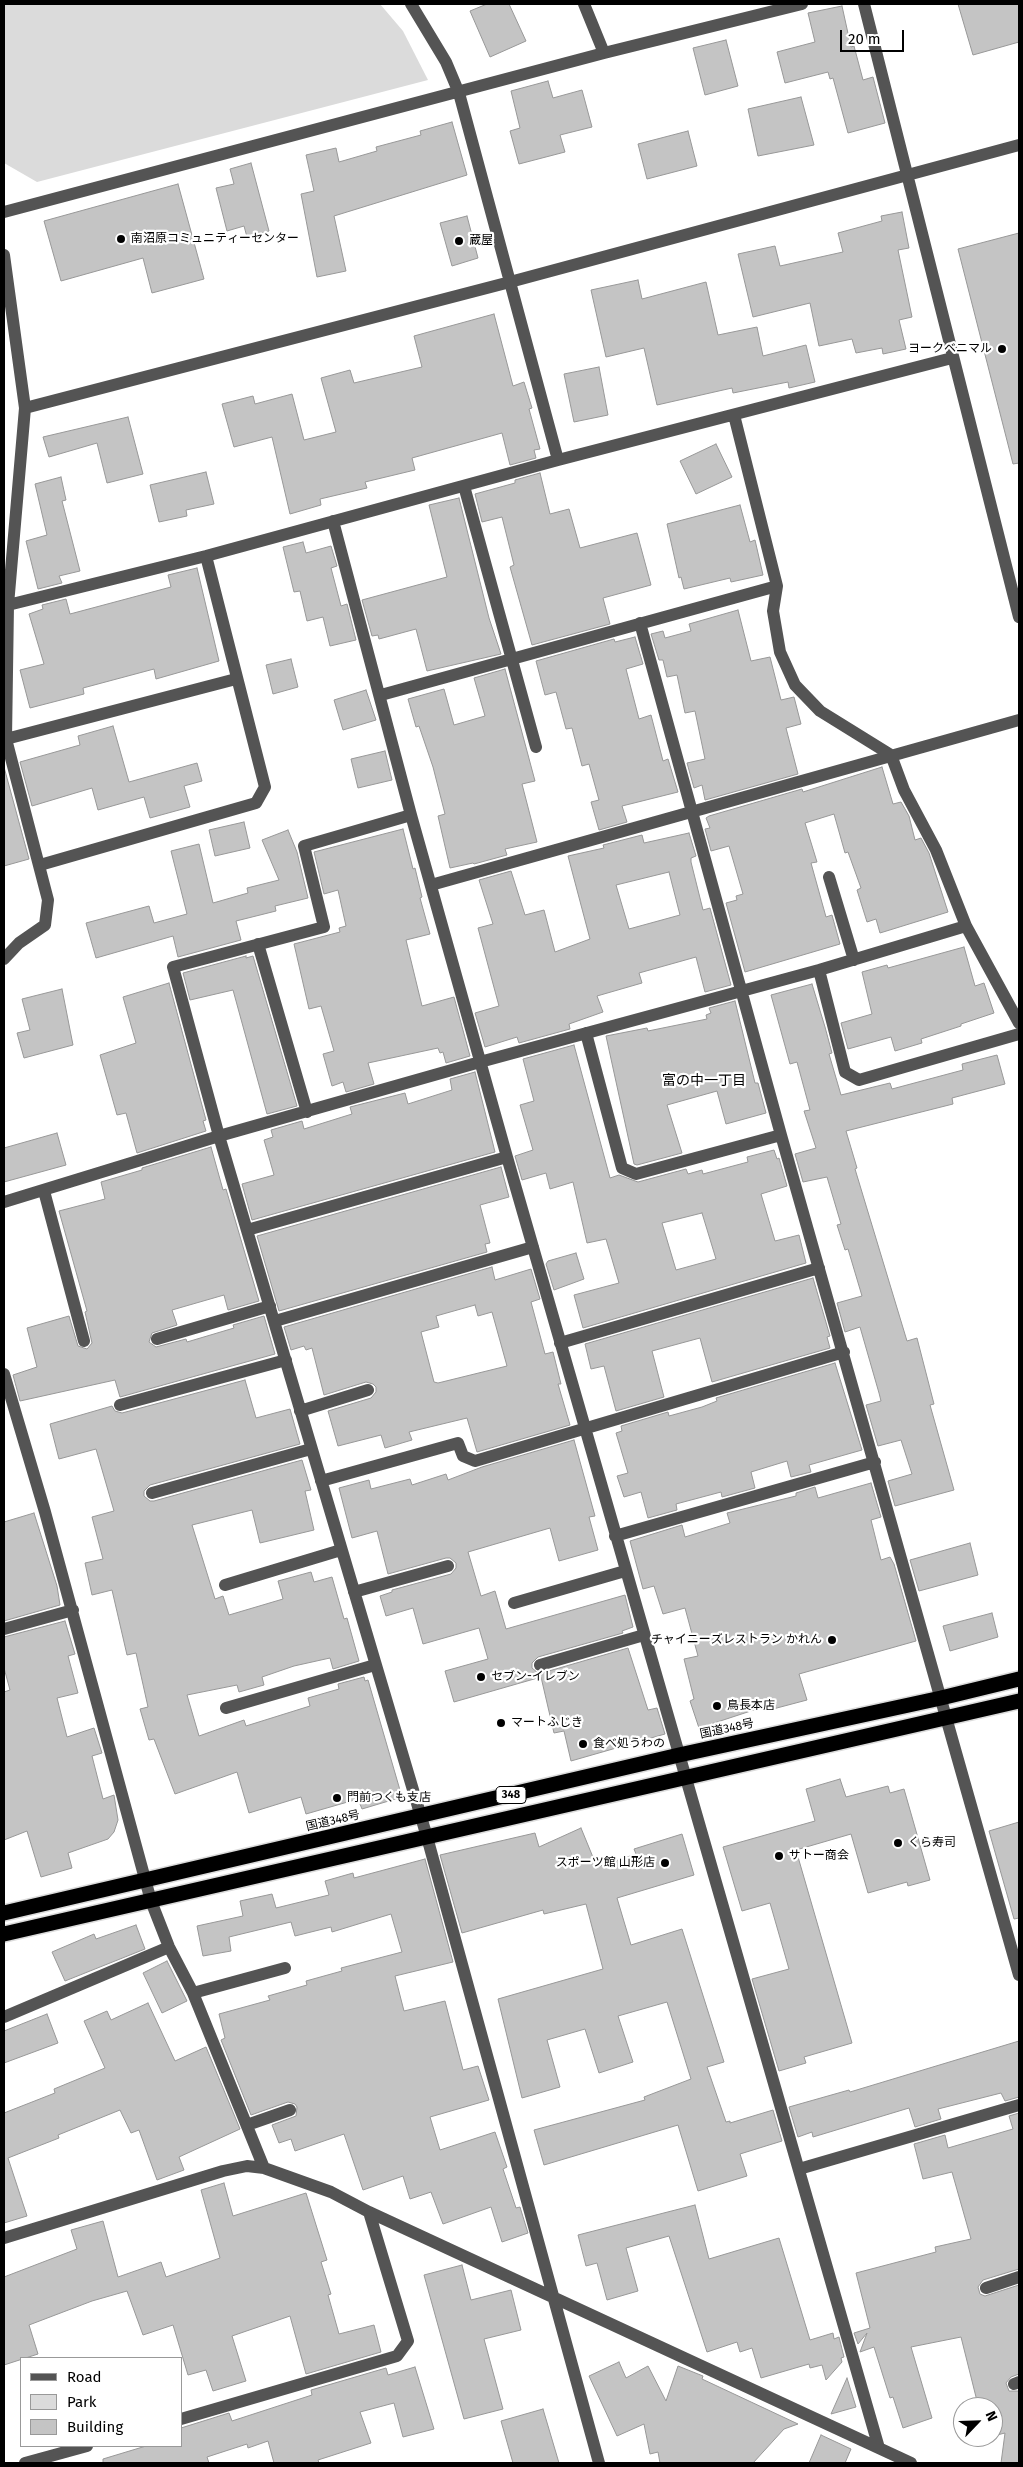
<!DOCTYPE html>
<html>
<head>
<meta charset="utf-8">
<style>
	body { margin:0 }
	#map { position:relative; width:1023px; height:2467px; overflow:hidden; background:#fff; font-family:"Fira Sans",sans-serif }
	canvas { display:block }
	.frame { position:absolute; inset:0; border:5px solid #000; pointer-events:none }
	.legend { position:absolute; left:20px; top:2357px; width:162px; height:90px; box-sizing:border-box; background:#fff; border:1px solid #999; margin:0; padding:6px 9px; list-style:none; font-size:15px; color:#000 }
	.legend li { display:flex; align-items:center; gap:10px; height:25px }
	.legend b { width:25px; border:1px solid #999 }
	.north { position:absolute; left:953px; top:2397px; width:50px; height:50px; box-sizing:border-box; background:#fff; border:1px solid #999; border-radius:50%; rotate:66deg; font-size:14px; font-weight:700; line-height:20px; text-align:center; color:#000 }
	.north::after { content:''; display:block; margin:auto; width:18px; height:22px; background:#000; clip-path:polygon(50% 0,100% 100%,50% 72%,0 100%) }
	.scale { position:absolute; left:840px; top:30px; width:64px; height:22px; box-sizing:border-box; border:2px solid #000; border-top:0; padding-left:6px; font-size:15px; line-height:18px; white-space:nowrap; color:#000; -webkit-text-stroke:4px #fff; paint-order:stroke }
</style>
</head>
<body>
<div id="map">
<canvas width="1023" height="2467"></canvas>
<div class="frame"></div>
<ul class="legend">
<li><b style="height:6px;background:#545454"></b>Road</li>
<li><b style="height:14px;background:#dbdbdb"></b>Park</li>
<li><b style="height:14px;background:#c4c4c4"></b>Building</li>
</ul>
<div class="north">N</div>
<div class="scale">20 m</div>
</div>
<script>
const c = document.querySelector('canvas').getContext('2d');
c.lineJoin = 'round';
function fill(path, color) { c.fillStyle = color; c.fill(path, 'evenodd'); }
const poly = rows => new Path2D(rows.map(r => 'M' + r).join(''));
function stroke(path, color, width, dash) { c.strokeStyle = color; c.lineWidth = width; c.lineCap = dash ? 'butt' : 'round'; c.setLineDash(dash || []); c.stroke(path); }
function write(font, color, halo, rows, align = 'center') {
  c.font = font + ' "Fira Sans","Noto Sans JP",sans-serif'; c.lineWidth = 4.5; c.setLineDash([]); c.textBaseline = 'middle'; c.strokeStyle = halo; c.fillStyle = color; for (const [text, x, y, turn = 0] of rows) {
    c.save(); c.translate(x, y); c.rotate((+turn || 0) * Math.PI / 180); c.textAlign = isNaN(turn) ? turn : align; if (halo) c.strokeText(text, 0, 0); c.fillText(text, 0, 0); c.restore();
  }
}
fill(poly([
	[4,4,380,4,403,31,428,80,37,182,4,163]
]), '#dbdbdb');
const building = poly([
	[487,4,509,4,526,41,490,57,470,11,487,4],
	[958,4,1019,4,1019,42,973,55,958,4],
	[842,6,851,47,854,46,863,80,873,77,885,123,848,133,833,78,830,79,828,72,785,83,777,52,815,42,808,13,842,6],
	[726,40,738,86,705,95,693,48,726,40],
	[548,81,553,98,582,90,592,127,560,135,565,152,519,164,510,131,520,128,511,91,548,81],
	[801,97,814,145,758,156,748,109,801,97],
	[452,122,467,175,334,216,346,271,317,277,301,194,314,191,306,155,336,148,339,162,377,151,376,147,421,135,420,131,452,122],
	[688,131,697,166,647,179,638,144,688,131],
	[251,163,269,231,247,237,244,226,227,231,216,188,234,184,230,169,251,163],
	[178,184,204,279,152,293,143,258,61,281,44,221,178,184],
	[902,212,909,248,898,250,912,317,899,320,906,349,883,354,882,348,856,353,852,339,819,346,810,303,753,317,738,254,775,246,780,266,843,252,838,233,882,221,881,216,902,212],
	[467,216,478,258,452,266,440,223,467,216],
	[1019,233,1019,463,1013,464,958,249,1019,233],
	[638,280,642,299,706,282,718,335,757,327,763,356,806,345,815,382,789,388,788,382,733,393,732,388,657,405,644,348,606,357,591,290,638,280],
	[494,314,513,386,524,382,532,408,529,409,540,449,534,450,536,458,510,465,502,433,412,458,415,470,365,482,367,488,320,499,321,505,290,514,272,437,234,447,222,404,253,396,255,404,292,394,304,440,336,432,321,378,350,370,354,383,422,367,414,336,494,314],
	[599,367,608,415,574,422,564,374,599,367],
	[128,417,143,474,107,483,97,443,49,457,43,437,128,417],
	[716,444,732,477,696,494,680,461,716,444],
	[206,472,214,504,186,510,187,516,159,522,150,485,206,472],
	[540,473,550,514,569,509,580,548,637,533,651,585,603,598,610,624,532,645,510,567,514,565,502,517,482,522,475,494,515,483,515,480,540,473],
	[61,477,66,500,62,501,80,571,59,576,62,583,38,589,26,541,47,535,35,484,61,477],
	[459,498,489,618,501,654,427,671,416,629,379,639,378,635,372,636,362,600,447,577,429,505,459,498],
	[740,505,750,542,755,540,763,575,731,582,730,578,684,589,681,577,679,578,667,524,740,505],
	[303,542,306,553,331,546,337,566,331,568,341,606,347,604,356,640,330,646,323,617,307,621,300,591,294,592,283,547,303,542],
	[197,568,219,661,156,679,154,669,83,688,84,694,30,708,20,670,44,664,29,614,43,609,42,605,66,599,70,614,171,587,168,575,197,568],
	[738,610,751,661,770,657,781,700,794,697,801,724,786,728,798,774,705,800,702,785,694,788,687,763,705,759,695,711,685,713,677,675,667,677,663,660,659,660,651,634,663,631,665,638,691,631,689,624,738,610],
	[635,637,643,664,626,669,639,719,651,715,663,761,668,759,678,792,622,806,627,822,599,830,591,802,599,800,589,764,582,766,572,728,566,729,556,692,545,695,536,661,614,639,615,642,635,637],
	[291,659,298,687,273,694,266,665,291,659],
	[505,669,535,781,522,784,537,842,505,849,507,855,474,864,473,863,450,868,438,816,445,814,433,767,419,726,416,727,408,699,444,689,454,725,485,716,474,678,505,669],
	[366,690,376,720,343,730,334,700,366,690],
	[113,726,129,782,197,763,202,781,184,786,190,807,150,818,144,797,98,810,92,788,32,806,20,762,80,745,78,736,113,726],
	[385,751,392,780,358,788,351,759,385,751],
	[4,767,29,859,4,866,4,767],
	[882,767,893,804,901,802,909,816,915,840,921,838,929,853,948,912,880,933,876,919,867,922,857,890,861,888,848,852,845,853,834,814,805,823,817,862,811,863,826,917,832,915,840,944,745,972,726,903,737,900,736,896,743,894,729,846,711,851,705,829,710,828,706,818,709,816,802,789,803,792,882,767],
	[244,822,250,848,215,856,209,830,244,822],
	[403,829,413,869,415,868,422,897,420,898,430,934,406,940,422,1006,454,997,470,1056,446,1063,443,1052,440,1053,438,1048,368,1063,374,1084,346,1092,343,1082,332,1086,323,1054,334,1051,321,1006,309,1009,294,944,340,932,339,928,346,926,338,890,324,894,314,852,403,829],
	[288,830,297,852,308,898,275,906,276,911,236,921,241,940,178,957,173,936,96,958,86,923,149,906,154,923,187,914,171,851,199,844,213,903,248,893,247,888,279,880,262,840,288,830],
	[689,833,696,856,691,858,691,862,703,910,710,908,731,985,705,992,696,957,639,973,642,983,597,996,603,1012,569,1024,570,1029,519,1043,517,1037,485,1047,475,1013,499,1006,478,928,493,924,479,880,511,871,525,915,544,910,555,952,590,939,568,856,604,848,603,845,642,835,644,843,689,833],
	[669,872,680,915,629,929,616,885,669,872],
	[964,947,975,986,984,983,994,1013,961,1024,961,1026,921,1039,922,1043,895,1051,891,1037,848,1049,841,1023,872,1014,862,972,887,965,888,968,964,947],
	[246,956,246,958,253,956,297,1106,267,1114,233,990,190,1000,183,973,246,956],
	[169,983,206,1120,203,1121,206,1131,137,1153,126,1113,117,1115,100,1055,136,1043,123,997,169,983],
	[812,984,825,1027,832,1053,829,1054,841,1095,890,1083,892,1089,963,1070,962,1064,997,1055,1005,1084,952,1098,953,1104,846,1131,857,1168,855,1169,907,1341,917,1338,934,1404,930,1405,954,1490,895,1506,888,1481,912,1474,901,1440,878,1446,866,1405,881,1401,879,1393,860,1327,845,1332,837,1303,862,1296,848,1249,845,1250,837,1225,841,1224,827,1177,803,1182,795,1154,816,1148,804,1111,810,1110,797,1062,790,1064,771,995,812,984],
	[62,989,73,1045,24,1058,17,1033,30,1030,22,999,62,989],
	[735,1001,755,1083,758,1083,766,1113,726,1124,717,1091,667,1105,682,1153,637,1165,634,1164,606,1036,647,1028,648,1031,707,1019,706,1015,711,1013,709,1008,735,1001],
	[574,1045,610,1178,619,1175,638,1182,686,1169,688,1174,702,1170,703,1174,748,1162,747,1157,774,1150,777,1159,779,1158,787,1186,761,1194,775,1241,799,1235,806,1263,583,1328,574,1295,619,1283,606,1239,587,1243,573,1182,550,1189,546,1173,522,1180,515,1156,533,1150,520,1105,534,1101,523,1059,574,1045],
	[702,1213,716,1259,676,1270,662,1223,702,1213],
	[475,1072,495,1152,252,1220,242,1184,274,1175,264,1140,273,1137,271,1130,302,1121,304,1129,352,1114,350,1107,405,1093,408,1104,452,1090,450,1079,475,1072],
	[57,1133,66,1165,4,1182,4,1148,57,1133],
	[211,1147,223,1190,226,1189,259,1301,228,1310,224,1295,172,1310,177,1325,152,1333,149,1342,156,1347,186,1339,187,1342,234,1328,233,1325,264,1316,275,1354,120,1397,115,1380,20,1401,13,1375,37,1367,27,1328,69,1316,78,1346,87,1349,92,1343,85,1312,87,1311,59,1211,105,1199,101,1182,142,1170,142,1168,211,1147],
	[501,1167,509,1197,480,1205,490,1243,485,1244,487,1252,279,1311,257,1236,501,1167],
	[576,1253,584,1279,554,1290,546,1264,548,1261,576,1253],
	[492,1267,495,1280,531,1269,540,1299,531,1302,545,1354,553,1352,561,1384,558,1384,570,1425,477,1452,467,1418,409,1432,412,1440,385,1448,381,1435,338,1446,328,1411,371,1398,376,1392,376,1387,373,1384,366,1382,324,1395,312,1348,306,1350,304,1346,291,1350,284,1327,492,1267],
	[475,1305,478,1316,492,1312,507,1366,438,1383,434,1382,421,1332,439,1327,436,1316,475,1305],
	[813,1278,830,1336,827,1337,830,1348,712,1382,700,1338,652,1351,664,1397,616,1411,604,1366,591,1369,585,1344,813,1278],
	[835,1363,862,1450,809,1465,811,1472,791,1477,787,1461,751,1472,755,1488,722,1497,721,1492,676,1504,677,1510,648,1518,641,1492,624,1497,617,1476,628,1473,616,1433,622,1431,621,1426,668,1412,669,1416,702,1407,717,1401,716,1398,835,1363],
	[245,1380,256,1418,290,1409,300,1444,150,1485,144,1491,144,1496,150,1501,154,1501,302,1460,311,1490,305,1491,314,1530,260,1543,252,1510,192,1525,215,1599,223,1596,229,1615,283,1599,278,1581,311,1572,314,1582,332,1577,344,1619,347,1618,359,1661,333,1669,330,1658,294,1666,262,1677,264,1685,239,1692,237,1685,187,1695,199,1736,244,1720,246,1726,310,1706,308,1698,339,1689,338,1684,364,1677,365,1681,368,1680,402,1797,362,1809,358,1799,306,1814,301,1797,249,1813,237,1772,175,1794,154,1739,149,1740,140,1709,148,1707,136,1653,127,1655,112,1590,92,1595,85,1563,103,1559,92,1517,114,1511,96,1449,59,1459,50,1424,112,1406,115,1411,122,1413,245,1380],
	[574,1440,595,1516,589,1517,598,1550,559,1561,550,1528,468,1552,481,1596,495,1591,506,1629,625,1595,633,1627,622,1631,623,1633,538,1657,532,1663,532,1668,538,1673,542,1673,628,1648,648,1710,657,1708,665,1734,571,1761,564,1731,554,1733,541,1677,454,1702,445,1671,488,1659,479,1628,423,1644,413,1608,386,1616,380,1596,392,1592,392,1590,451,1574,456,1568,456,1563,450,1558,446,1558,388,1574,377,1531,352,1538,339,1488,369,1480,371,1489,410,1479,412,1485,446,1474,448,1480,482,1467,574,1440],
	[871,1483,881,1517,871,1520,881,1560,890,1557,894,1564,916,1641,799,1674,807,1700,773,1709,772,1704,699,1728,690,1701,694,1699,684,1659,698,1656,685,1608,663,1614,654,1586,643,1589,630,1541,682,1525,685,1537,730,1523,727,1513,796,1496,796,1493,815,1487,818,1498,871,1483],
	[34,1513,57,1586,60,1605,4,1621,4,1522,34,1513],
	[970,1543,978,1575,919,1591,910,1560,970,1543],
	[992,1613,998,1637,950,1651,943,1626,992,1613],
	[65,1621,75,1654,68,1656,78,1693,57,1698,67,1737,94,1728,102,1753,92,1756,103,1799,114,1795,118,1820,114,1832,108,1839,68,1853,72,1868,41,1877,27,1831,4,1840,4,1692,10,1690,4,1668,4,1637,65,1621],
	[840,1779,846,1797,888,1786,890,1793,904,1789,930,1880,908,1886,907,1882,868,1893,851,1834,796,1850,852,2043,804,2057,806,2063,779,2071,752,1979,789,1969,770,1903,742,1911,723,1847,815,1821,806,1789,840,1779],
	[1019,1822,1019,1918,1014,1919,989,1831,1019,1822],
	[581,1828,597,1867,636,1854,634,1849,682,1834,694,1875,617,1898,631,1945,682,1929,724,2062,707,2067,726,2122,730,2121,730,2123,773,2110,782,2141,740,2154,747,2176,698,2191,678,2125,544,2165,534,2130,645,2100,644,2097,691,2079,667,2002,618,2016,633,2062,599,2073,585,2029,547,2040,560,2087,522,2098,498,1999,603,1969,586,1904,544,1914,543,1910,462,1933,440,1855,535,1833,539,1847,581,1828],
	[425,1859,453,1962,395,1976,404,2011,445,2001,463,2070,478,2066,489,2100,430,2117,440,2150,495,2132,507,2167,503,2169,516,2208,520,2207,528,2233,502,2242,491,2207,443,2224,431,2192,410,2199,403,2176,363,2190,344,2134,295,2151,291,2139,279,2143,272,2125,296,2116,297,2107,295,2104,288,2102,251,2115,221,2040,225,2038,219,2014,270,2000,268,1996,307,1985,306,1981,342,1971,341,1968,402,1952,391,1914,332,1932,331,1927,295,1936,291,1922,229,1937,231,1951,203,1956,197,1926,243,1916,240,1901,272,1894,276,1908,329,1895,325,1881,353,1873,354,1878,425,1859],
	[136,1925,145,1949,65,1981,52,1952,94,1934,96,1939,136,1925],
	[167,1961,187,2001,162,2013,143,1973,167,1961],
	[148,2003,175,2061,206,2047,240,2129,179,2157,184,2170,157,2180,139,2130,131,2133,120,2110,58,2135,59,2138,8,2158,27,2216,4,2223,4,2113,55,2093,54,2089,105,2068,84,2021,107,2011,111,2020,148,2003],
	[47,2014,58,2043,4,2063,4,2031,47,2014],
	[1019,2041,1019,2097,1005,2101,1001,2093,938,2109,941,2119,915,2127,909,2108,813,2137,812,2132,798,2137,789,2107,849,2090,850,2092,1019,2041],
	[1019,2113,1019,2269,983,2280,978,2287,980,2294,985,2296,1019,2285,1019,2374,1011,2377,1006,2383,1009,2391,1019,2391,1019,2463,1001,2463,1005,2433,993,2436,993,2407,975,2407,973,2402,977,2401,961,2337,911,2347,932,2418,903,2428,893,2397,890,2398,874,2347,860,2352,867,2333,858,2344,854,2333,870,2328,856,2273,936,2252,935,2247,971,2239,952,2172,923,2179,914,2144,945,2135,948,2148,1013,2129,1009,2116,1019,2113],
	[224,2183,233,2216,306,2193,327,2260,321,2262,331,2294,328,2295,339,2334,374,2325,381,2352,306,2374,290,2316,232,2336,246,2381,213,2391,206,2370,188,2375,173,2325,143,2335,127,2291,92,2301,29,2325,38,2354,4,2365,4,2277,77,2249,71,2230,103,2221,118,2277,161,2262,166,2277,220,2258,201,2190,224,2183],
	[695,2205,709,2259,779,2238,810,2340,833,2333,834,2339,839,2337,844,2357,841,2358,842,2362,826,2380,822,2365,810,2368,809,2364,761,2378,752,2348,740,2352,737,2342,707,2352,669,2236,626,2248,638,2291,607,2300,597,2263,586,2266,578,2235,695,2205],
	[462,2265,471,2300,511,2290,521,2330,484,2339,503,2409,464,2419,424,2275,462,2265],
	[619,2362,626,2378,648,2366,666,2401,678,2366,703,2376,702,2379,798,2424,784,2429,753,2463,660,2463,658,2452,650,2454,644,2424,617,2436,589,2376,619,2362],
	[415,2367,434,2429,403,2437,394,2403,360,2412,371,2443,318,2460,319,2463,274,2463,268,2441,248,2448,247,2444,207,2457,209,2463,103,2463,103,2459,146,2446,181,2446,181,2428,229,2413,232,2421,312,2395,311,2390,386,2368,388,2375,415,2367],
	[847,2378,856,2407,831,2414,847,2378],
	[543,2409,559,2463,513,2463,501,2421,543,2409],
	[821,2435,851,2449,845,2463,809,2463,821,2435]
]);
fill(building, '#c4c4c4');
stroke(building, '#989898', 1);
const highway = poly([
	[4,1913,679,1755,941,1698,1019,1679],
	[4,1934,1019,1701]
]);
stroke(highway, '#dbdbdb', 18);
stroke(poly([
	[411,4,446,62,459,93,558,460],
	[584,4,604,53],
	[864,4,1019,617],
	[4,212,604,53,802,4],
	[4,255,25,408,8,605,6,739,48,900,45,925,19,943,4,959],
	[25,408,510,282,1019,145],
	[734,415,777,586,773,611,780,652,795,685,820,711,891,755,904,790,936,850,966,926,1019,1023],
	[464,486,536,747],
	[333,521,411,815,507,1157,879,2448],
	[8,605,206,556,558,460,952,358],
	[640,623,781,1135,1019,1975],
	[381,695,777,586],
	[6,739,236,679],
	[411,815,304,846,324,927,173,967,219,1136,427,1837,599,2463],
	[40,865,256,803,265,787,206,556],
	[829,877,854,960],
	[431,885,1019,720],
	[258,944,307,1112],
	[819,970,845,1072,859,1080,1019,1034],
	[586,1033,622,1168,636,1174,781,1135],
	[44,1191,84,1341],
	[4,1202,219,1136,480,1062,819,970,966,926],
	[247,1230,507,1157],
	[275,1321,533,1247],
	[157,1339,270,1306],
	[560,1343,819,1268],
	[4,1374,45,1512,151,1901,169,1947,193,1993,264,2168],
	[120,1405,286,1360],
	[300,1411,368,1390],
	[321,1481,458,1443,463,1456,475,1461,844,1352],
	[152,1493,311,1449],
	[615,1536,875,1462],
	[225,1585,341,1550],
	[354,1592,448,1566],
	[514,1603,625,1571],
	[4,1629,73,1610],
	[540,1665,644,1635],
	[226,1708,375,1665],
	[193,1993,285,1968],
	[4,2017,169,1947],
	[247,2125,290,2110],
	[799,2169,1019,2105],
	[4,2238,223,2171,247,2166,264,2168,331,2192,369,2212,911,2463],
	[986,2288,1019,2277],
	[1014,2384,1019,2382],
	[181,2419,397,2356,408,2341,369,2212],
	[25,2463,87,2446]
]), '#545454', 12);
stroke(highway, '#000', 15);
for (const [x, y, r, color] of [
	[121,239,5,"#000"],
	[459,241,5,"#000"],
	[1002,349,5,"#000"],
	[832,1640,5,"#000"],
	[481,1677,5,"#000"],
	[717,1706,5,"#000"],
	[501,1723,5,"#000"],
	[583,1744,5,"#000"],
	[337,1798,5,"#000"],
	[898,1843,5,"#000"],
	[779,1856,5,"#000"],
	[665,1863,5,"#000"]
]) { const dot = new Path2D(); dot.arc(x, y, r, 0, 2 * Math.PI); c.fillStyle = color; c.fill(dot); stroke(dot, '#fff', 2); }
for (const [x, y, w] of [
	[511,1795,30]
]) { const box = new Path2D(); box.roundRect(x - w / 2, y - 8.5, w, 17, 4); c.fillStyle = '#fff'; c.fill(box); stroke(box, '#000', 1); }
write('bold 11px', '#000', null, [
	["348",511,1795]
]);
write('12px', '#000', '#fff', [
	["南沼原コミュニティーセンター",131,239],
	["蔵屋",469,241],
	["ヨークベニマル",992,349,"right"],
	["チャイニーズレストラン かれん",822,1640,"right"],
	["セブン-イレブン",491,1677],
	["鳥長本店",727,1706],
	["マートふじき",511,1723],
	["食べ処うわの",593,1744],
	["門前つくも支店",347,1798],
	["くら寿司",908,1843],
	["サトー商会",789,1856],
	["スポーツ館 山形店",655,1863,"right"]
], 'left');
write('12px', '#000', '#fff', [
	["国道348号",727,1729,-12],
	["国道348号",333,1821,-13]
]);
write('14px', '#000', '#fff', [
	["富の中一丁目",704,1081]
]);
</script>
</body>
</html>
